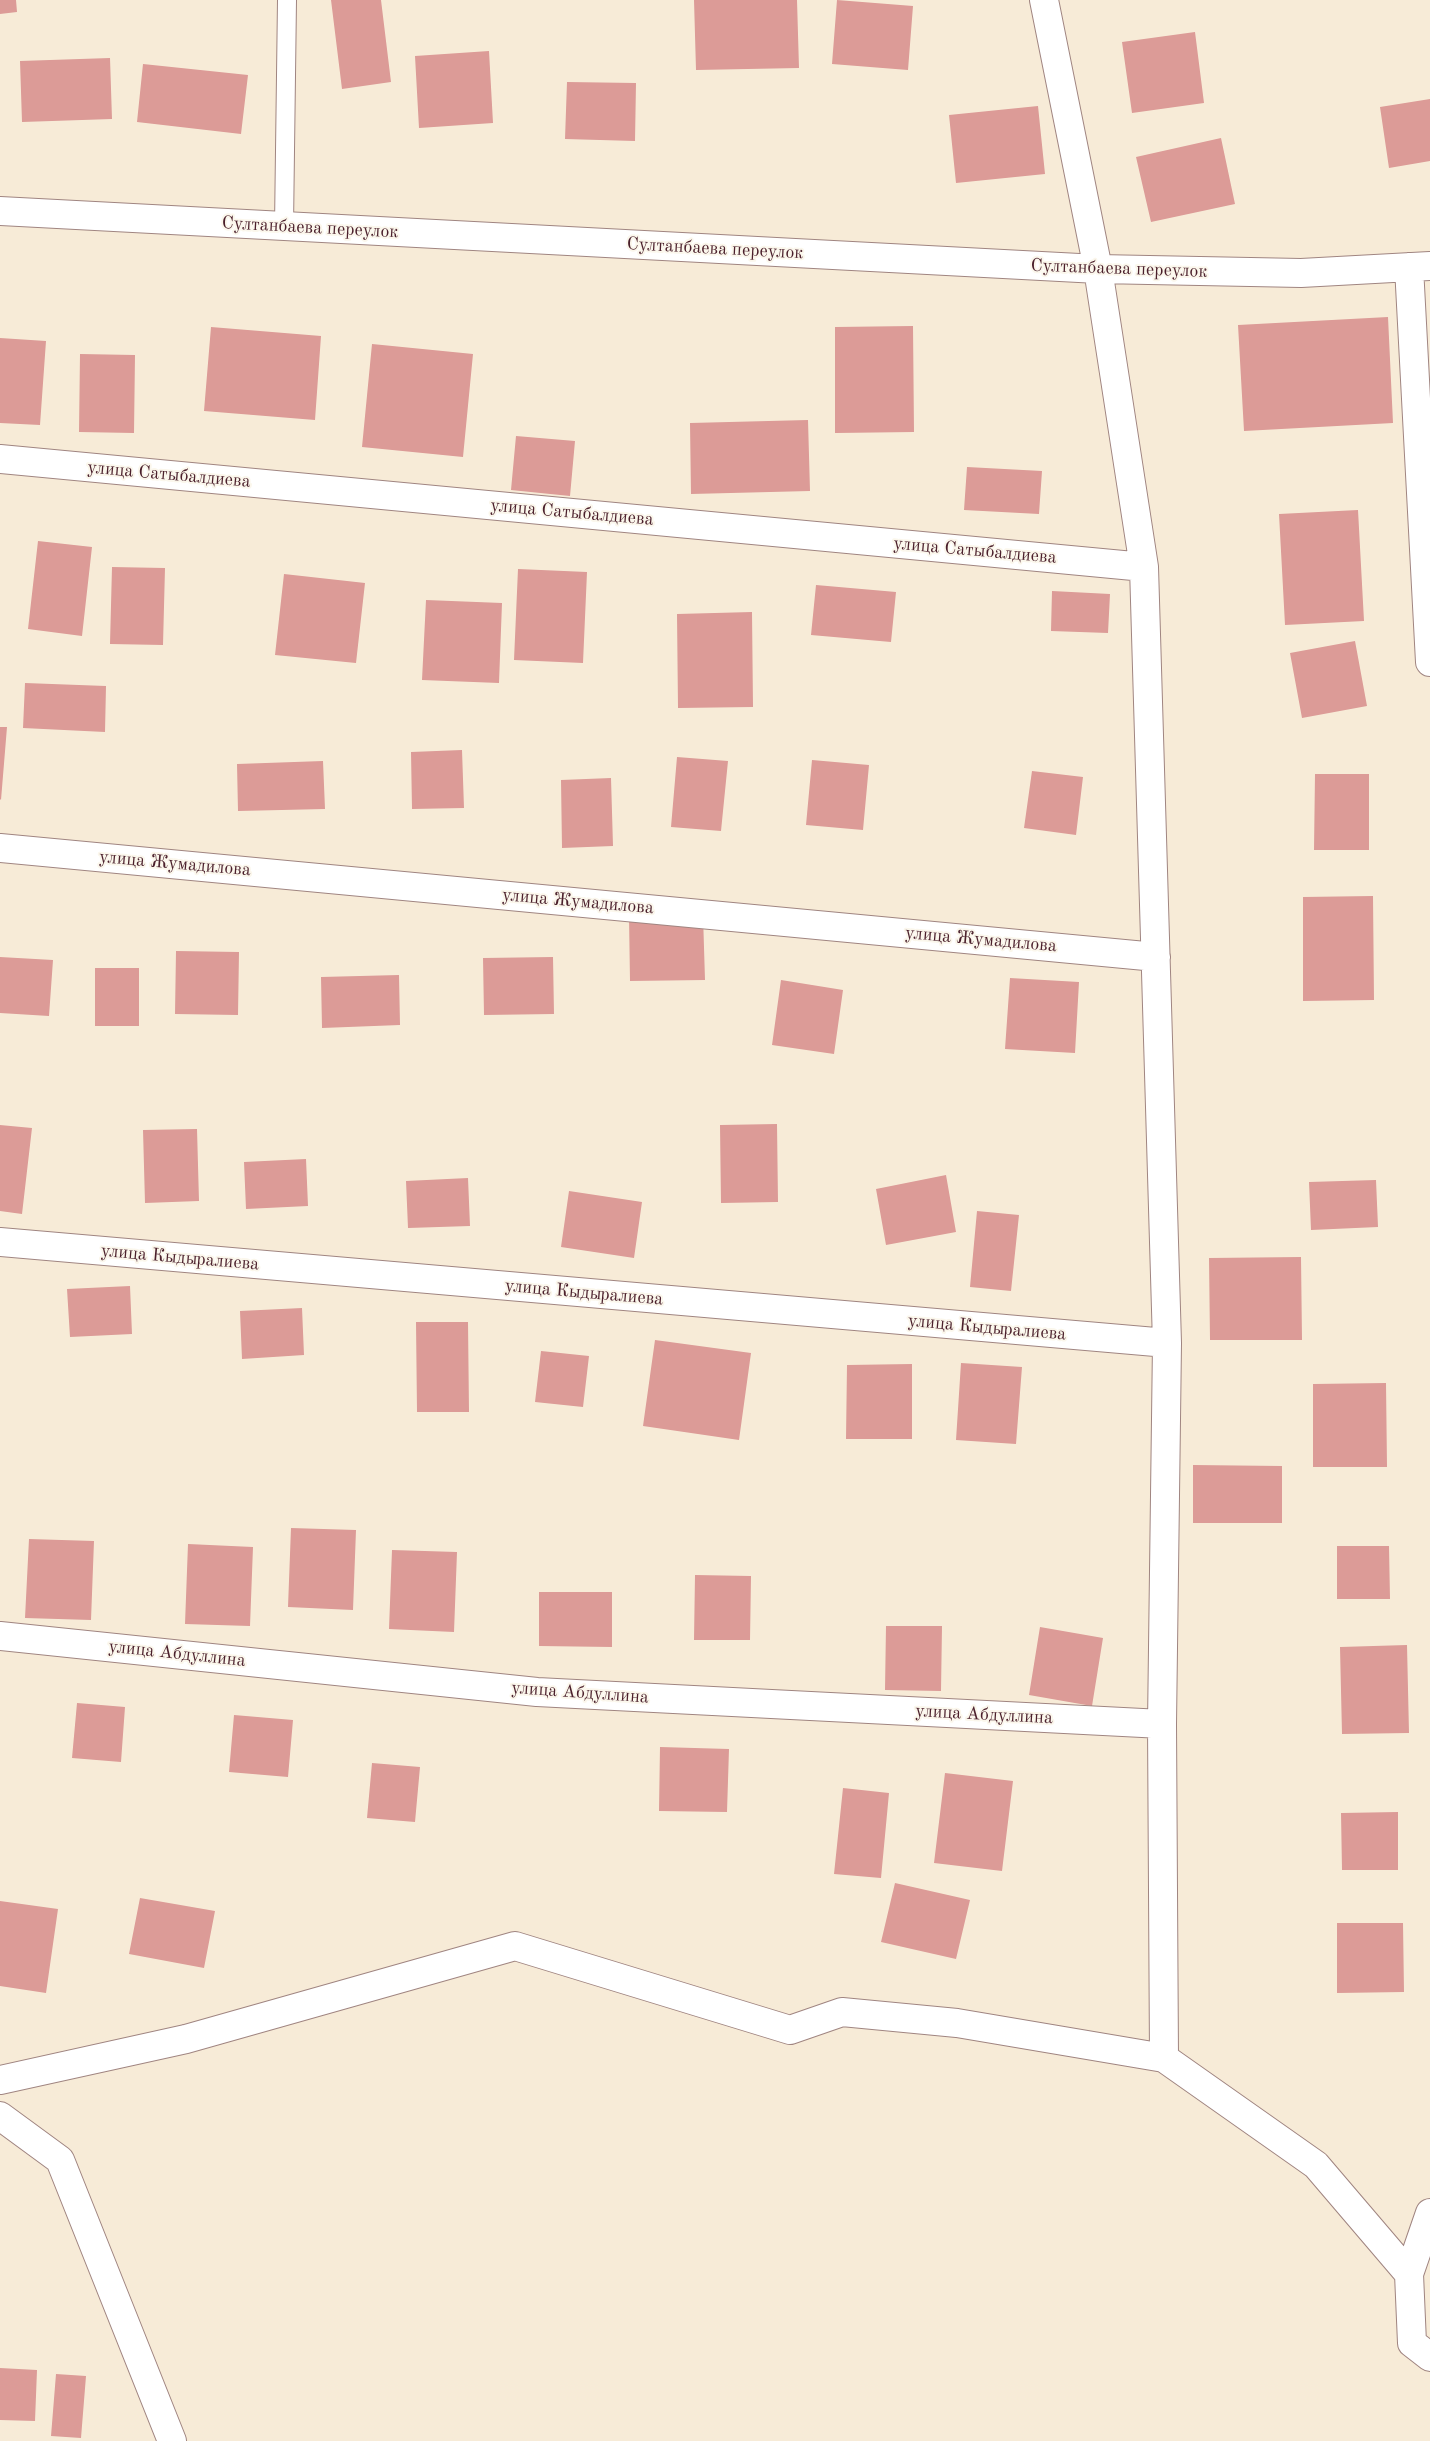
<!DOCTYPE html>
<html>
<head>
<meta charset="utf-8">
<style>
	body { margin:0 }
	canvas { display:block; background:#f7ebd7 }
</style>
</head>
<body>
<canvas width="1430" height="2441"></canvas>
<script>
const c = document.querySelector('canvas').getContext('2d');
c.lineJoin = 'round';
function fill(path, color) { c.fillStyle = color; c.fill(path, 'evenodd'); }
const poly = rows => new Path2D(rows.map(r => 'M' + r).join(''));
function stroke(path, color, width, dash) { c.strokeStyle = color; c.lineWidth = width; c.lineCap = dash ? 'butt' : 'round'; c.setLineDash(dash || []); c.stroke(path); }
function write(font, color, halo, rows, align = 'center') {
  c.font = font + ' "Old Standard TT",serif'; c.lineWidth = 4; c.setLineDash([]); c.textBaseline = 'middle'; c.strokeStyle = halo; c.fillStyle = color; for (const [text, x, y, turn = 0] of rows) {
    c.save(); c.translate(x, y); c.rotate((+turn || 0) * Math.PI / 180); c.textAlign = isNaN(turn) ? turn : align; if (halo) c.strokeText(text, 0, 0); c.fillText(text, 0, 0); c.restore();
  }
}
fill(poly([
	[0,0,16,0,17,12,0,14],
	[331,0,381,0,391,82,342,89],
	[694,0,797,0,799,68,696,70],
	[837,0,913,6,908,70,832,64],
	[1195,32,1204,103,1132,113,1122,42],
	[489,51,493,123,419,128,415,56],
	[110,58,112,119,22,122,20,61],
	[143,64,248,75,241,134,137,122],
	[567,82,636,83,635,141,565,139],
	[1430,99,1430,161,1389,168,1380,107],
	[1038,106,1045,174,956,183,949,115],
	[1221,138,1235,204,1151,222,1136,157],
	[1388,317,1393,423,1244,431,1238,325],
	[913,326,914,432,835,433,835,327],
	[211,327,321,336,315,420,204,411],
	[0,338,46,341,40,425,0,423],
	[372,344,473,354,463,457,362,447],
	[80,354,135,355,134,433,79,432],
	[808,420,810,491,691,494,690,423],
	[516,436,575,441,570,496,511,490],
	[967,467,1042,471,1039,514,964,510],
	[1358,510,1364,621,1285,625,1279,514],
	[38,541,92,547,82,636,28,629],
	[112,567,165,568,163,645,110,644],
	[518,569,587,572,583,663,514,660],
	[284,574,365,583,356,663,275,655],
	[816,585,896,592,891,642,811,635],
	[1052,591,1110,594,1108,633,1051,631],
	[426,600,502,603,499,683,422,680],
	[752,612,753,707,678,708,677,614],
	[1355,641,1367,706,1302,718,1290,653],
	[25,683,106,686,105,732,23,728],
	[0,727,7,727,1,800,0,799],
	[462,750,464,808,412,809,411,752],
	[677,757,728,761,721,831,671,827],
	[812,760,869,765,863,830,806,825],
	[323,761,325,809,238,811,237,764],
	[1032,771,1083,777,1076,835,1024,828],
	[1315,774,1369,774,1369,850,1314,850],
	[611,778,613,846,562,848,561,780],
	[1373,896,1374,1000,1303,1001,1303,897],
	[703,915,705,980,630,981,629,916],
	[176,951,239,952,238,1015,175,1014],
	[0,957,53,960,49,1016,0,1013],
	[553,957,554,1014,484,1015,483,958],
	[95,968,139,968,139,1026,95,1026],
	[399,975,400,1025,322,1028,321,977],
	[1010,978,1079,982,1075,1053,1005,1049],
	[781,980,843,990,834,1054,772,1045],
	[777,1124,778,1202,721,1203,720,1125],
	[0,1125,32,1128,22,1214,0,1211],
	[197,1129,199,1201,145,1203,143,1130],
	[306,1159,308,1206,246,1209,244,1162],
	[946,1175,956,1232,886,1245,876,1189],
	[468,1178,470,1226,408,1228,406,1181],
	[1376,1180,1378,1227,1311,1230,1309,1182],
	[569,1191,642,1202,634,1258,561,1247],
	[977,1211,1019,1215,1011,1291,970,1287],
	[1301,1257,1302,1340,1210,1340,1209,1258],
	[130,1286,132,1334,70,1337,67,1289],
	[302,1308,304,1355,242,1359,240,1311],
	[416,1322,468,1322,469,1412,417,1412],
	[655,1340,751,1353,739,1440,643,1426],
	[541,1351,589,1356,583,1407,535,1402],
	[961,1363,1022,1367,1016,1444,956,1440],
	[912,1364,912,1439,846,1439,847,1365],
	[1386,1383,1387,1467,1313,1467,1313,1384],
	[1193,1465,1282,1466,1282,1523,1193,1523],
	[291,1528,356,1530,353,1610,288,1607],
	[29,1539,94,1541,91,1620,25,1618],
	[188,1544,253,1547,250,1626,185,1624],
	[1337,1546,1389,1546,1390,1599,1337,1599],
	[392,1550,457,1552,454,1632,389,1629],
	[695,1575,751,1576,750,1640,694,1640],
	[539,1592,612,1592,612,1647,539,1646],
	[886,1626,942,1626,941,1691,885,1690],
	[1040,1627,1103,1638,1092,1706,1029,1695],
	[1407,1645,1409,1733,1342,1734,1340,1647],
	[77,1703,125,1707,121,1762,72,1758],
	[234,1715,293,1720,288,1777,229,1772],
	[660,1747,729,1749,727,1812,659,1811],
	[372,1763,420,1767,415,1822,367,1818],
	[945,1773,1013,1781,1002,1871,934,1863],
	[843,1788,889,1793,881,1878,834,1874],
	[1398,1812,1398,1870,1342,1870,1341,1813],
	[895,1883,970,1900,956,1959,881,1942],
	[140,1898,215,1911,204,1968,129,1954],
	[0,1901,58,1909,46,1993,0,1986],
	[1337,1923,1403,1923,1404,1992,1337,1993],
	[0,2368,37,2370,35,2421,0,2420],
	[56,2374,86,2376,81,2438,51,2436]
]), '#dc9b97');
const service = poly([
	[284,226,287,0]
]);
const minor = poly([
	[1044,0,1098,269,1144,567,1167,1343,1162,1724,1164,2058],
	[0,211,1098,269,1301,273,1430,266],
	[1409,267,1430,662],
	[0,459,1144,567],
	[0,848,1156,957],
	[0,1242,1167,1343],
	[0,1636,537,1692,1162,1724],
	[0,2080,186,2039,515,1946,790,2030,842,2012,957,2023,1164,2058,1316,2165,1409,2274,1412,2343,1430,2357],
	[0,2116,60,2160,172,2441],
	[1409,2274,1430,2213]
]);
stroke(service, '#a08581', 20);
stroke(minor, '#a08581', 30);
stroke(service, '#fff', 18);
stroke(minor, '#fff', 28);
write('18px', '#4a1f2b', '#fbf7ec', [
	["Султанбаева переулок",310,228,3],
	["Султанбаева переулок",715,249,3],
	["Султанбаева переулок",1119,269,2],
	["улица Сатыбалдиева",169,475,5],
	["улица Сатыбалдиева",572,513,5],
	["улица Сатыбалдиева",975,551,5],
	["улица Жумадилова",175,864,5],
	["улица Жумадилова",578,902,5],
	["улица Жумадилова",981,940,5],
	["улица Кыдыралиева",180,1258,5],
	["улица Кыдыралиева",584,1293,5],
	["улица Кыдыралиева",987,1328,5],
	["улица Абдуллина",177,1654,6],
	["улица Абдуллина",580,1693,4],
	["улица Абдуллина",984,1715,3]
]);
</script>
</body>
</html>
